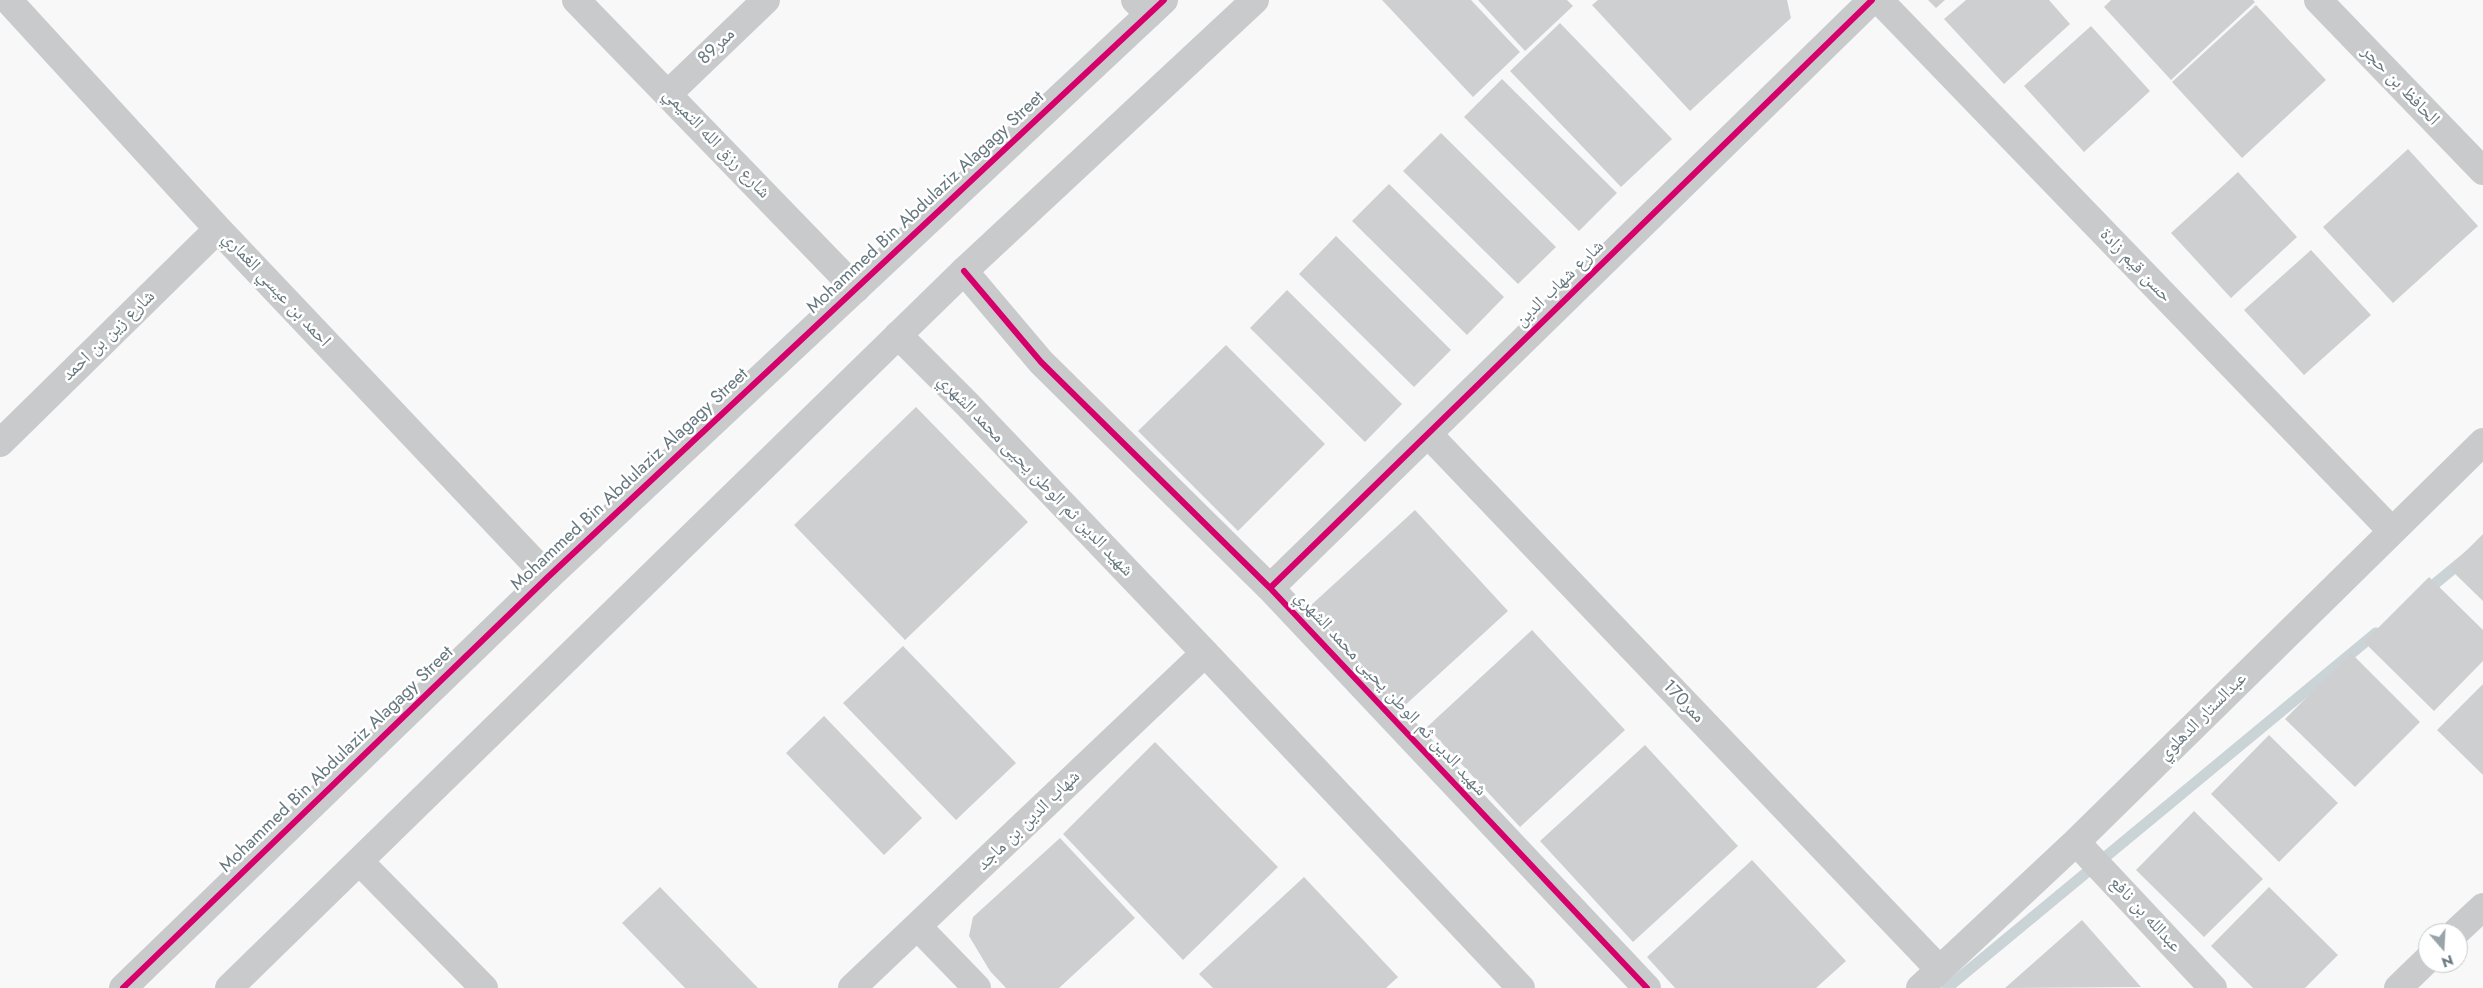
<!DOCTYPE html>
<html>
<head>
<meta charset="utf-8">
<style>
	body { margin:0 }
	#map { position:relative; width:2483px; height:988px; overflow:hidden; background:#f8f8f8; font-family:Jost,sans-serif }
	canvas { display:block }
	.north { position:absolute; left:2418px; top:923px; width:50px; height:50px; box-sizing:border-box; background:#fff; border:1px solid #c2c9cc; border-radius:50%; rotate:161deg; font-size:14px; font-weight:700; line-height:20px; text-align:center; color:#66777f }
	.north::after { content:''; display:block; margin:auto; width:18px; height:22px; background:#99a4a9; clip-path:polygon(50% 0,100% 100%,50% 72%,0 100%) }
</style>
</head>
<body>
<div id="map">
<canvas width="2483" height="988"></canvas>
<div class="north">N</div>
</div>
<script>
const c = document.querySelector('canvas').getContext('2d');
c.lineJoin = 'round';
const poly = rows => new Path2D(rows.map(r => 'M' + r).join(''));
function stroke(path, color, width, dash) { c.strokeStyle = color; c.lineWidth = width; c.lineCap = dash ? 'butt' : 'round'; c.setLineDash(dash || []); c.stroke(path); }
function fill(path, color) { c.fillStyle = color; c.fill(path, 'evenodd'); }
function write(font, color, halo, rows, align = 'center') {
  c.font = font + ' Jost,"Noto Naskh Arabic",sans-serif'; c.lineWidth = 5; c.setLineDash([]); c.textBaseline = 'middle'; c.strokeStyle = halo; c.fillStyle = color; for (const [text, x, y, turn = 0] of rows) {
    c.save(); c.translate(x, y); c.rotate((+turn || 0) * Math.PI / 180); c.textAlign = isNaN(turn) ? turn : align; if (halo) c.strokeText(text, 0, 0); c.fillText(text, 0, 0); c.restore();
  }
}
stroke(poly([
	[2425,592,2483,544],
	[1947,988,2376,633]
]), '#cad4d6', 11);
fill(poly([
	[1382,0,1471,0,1520,52,1473,97],
	[1478,0,1567,0,1573,6,1525,51],
	[1598,0,1787,0,1791,18,1690,111,1592,5],
	[1928,0,1945,0,1936,8],
	[1966,0,2049,0,2070,24,2004,84,1944,19],
	[2111,0,2253,0,2255,2,2171,80,2104,7],
	[2256,5,2326,80,2242,158,2172,82],
	[1560,23,1672,139,1621,187,1510,71],
	[2091,26,2150,91,2084,152,2024,86],
	[1502,79,1617,193,1579,231,1464,117],
	[1441,133,1556,247,1518,284,1403,171],
	[2408,149,2478,226,2393,303,2323,227],
	[2238,172,2297,237,2231,298,2171,233],
	[1389,184,1504,297,1467,335,1352,221],
	[1336,236,1451,350,1414,387,1299,274],
	[2311,250,2371,315,2304,375,2244,310],
	[1287,290,1402,404,1365,442,1250,328],
	[1226,345,1325,444,1238,531,1138,431],
	[916,407,1028,522,905,640,794,525],
	[1415,510,1508,611,1402,708,1309,607],
	[2483,534,2483,601,2449,568],
	[2429,577,2483,630,2483,661,2434,711,2364,642],
	[1532,630,1625,730,1520,827,1427,727],
	[903,646,1016,763,956,820,843,703],
	[2351,653,2420,722,2355,787,2285,719],
	[2483,684,2483,775,2437,730],
	[824,716,922,818,884,855,786,753],
	[2269,735,2338,803,2279,862,2211,794],
	[1155,742,1278,867,1183,960,1063,834],
	[1645,745,1738,846,1633,942,1540,841],
	[2194,811,2263,879,2204,937,2136,870],
	[1060,838,1135,918,1059,988,1006,988,990,971,969,936,973,917],
	[1752,860,1846,961,1816,988,1675,988,1647,957],
	[1304,877,1398,977,1386,988,1213,988,1199,974],
	[660,887,758,988,685,988,622,923],
	[2269,887,2338,955,2305,988,2253,988,2211,946],
	[2082,920,2141,987,2005,988]
]), '#cdcfd0');
stroke(poly([
	[8,0,218,229,548,577],
	[576,0,856,289],
	[1135,0,1149,14],
	[1879,0,2392,531],
	[2318,0,2483,171],
	[668,94,766,0],
	[964,271,1041,362,1270,588,1647,988],
	[898,335,967,404,1205,653,1521,988],
	[1428,434,1939,969],
	[0,443,218,229],
	[1270,588,1872,0],
	[2076,842,2213,988],
	[360,862,484,988],
	[918,927,977,988],
	[2455,933,2483,907],
	[852,988,1205,653],
	[1920,988,2076,842,2483,442],
	[2398,988,2428,959]
]), '#c9cacb', 28);
stroke(poly([
	[123,988,548,577,1164,0],
	[229,988,964,271,1255,0]
]), '#c9cacb', 28);
stroke(poly([
	[964,271,1041,362,1270,588,1647,988],
	[1270,588,1872,0],
	[123,988,548,577,1164,0]
]), '#d6006c', 6);
write('18px', '#66777f', '#fff', [
	["ممر89",717,47,-44],
	["الحافظ بن حجر",2400,86,46],
	["شارع رزق الله التميمي",716,144,46],
	["Mohammed Bin Abdulaziz Alagagy Street",926,203,-43],
	["حسن قيم زادة",2135,266,46],
	["شارع شهاب الدين",1560,284,-44],
	["احمد بن عيسي الغماري",276,290,47],
	["شارع زين بن احمد",109,336,-44],
	["شهيد الدين ثم الوطن يحيى محمد الشهري",1035,476,46],
	["Mohammed Bin Abdulaziz Alagagy Street",630,480,-43],
	["شهيد الدين ثم الوطن يحيى محمد الشهري",1390,694,47],
	["ممر170",1683,702,46],
	["عبدالستار الدهلوي",2203,717,-45],
	["Mohammed Bin Abdulaziz Alagagy Street",337,760,-44],
	["شهاب الدين بن ماجد",1029,821,-44],
	["عبدالله بن نافع",2145,915,47]
]);
</script>
</body>
</html>
